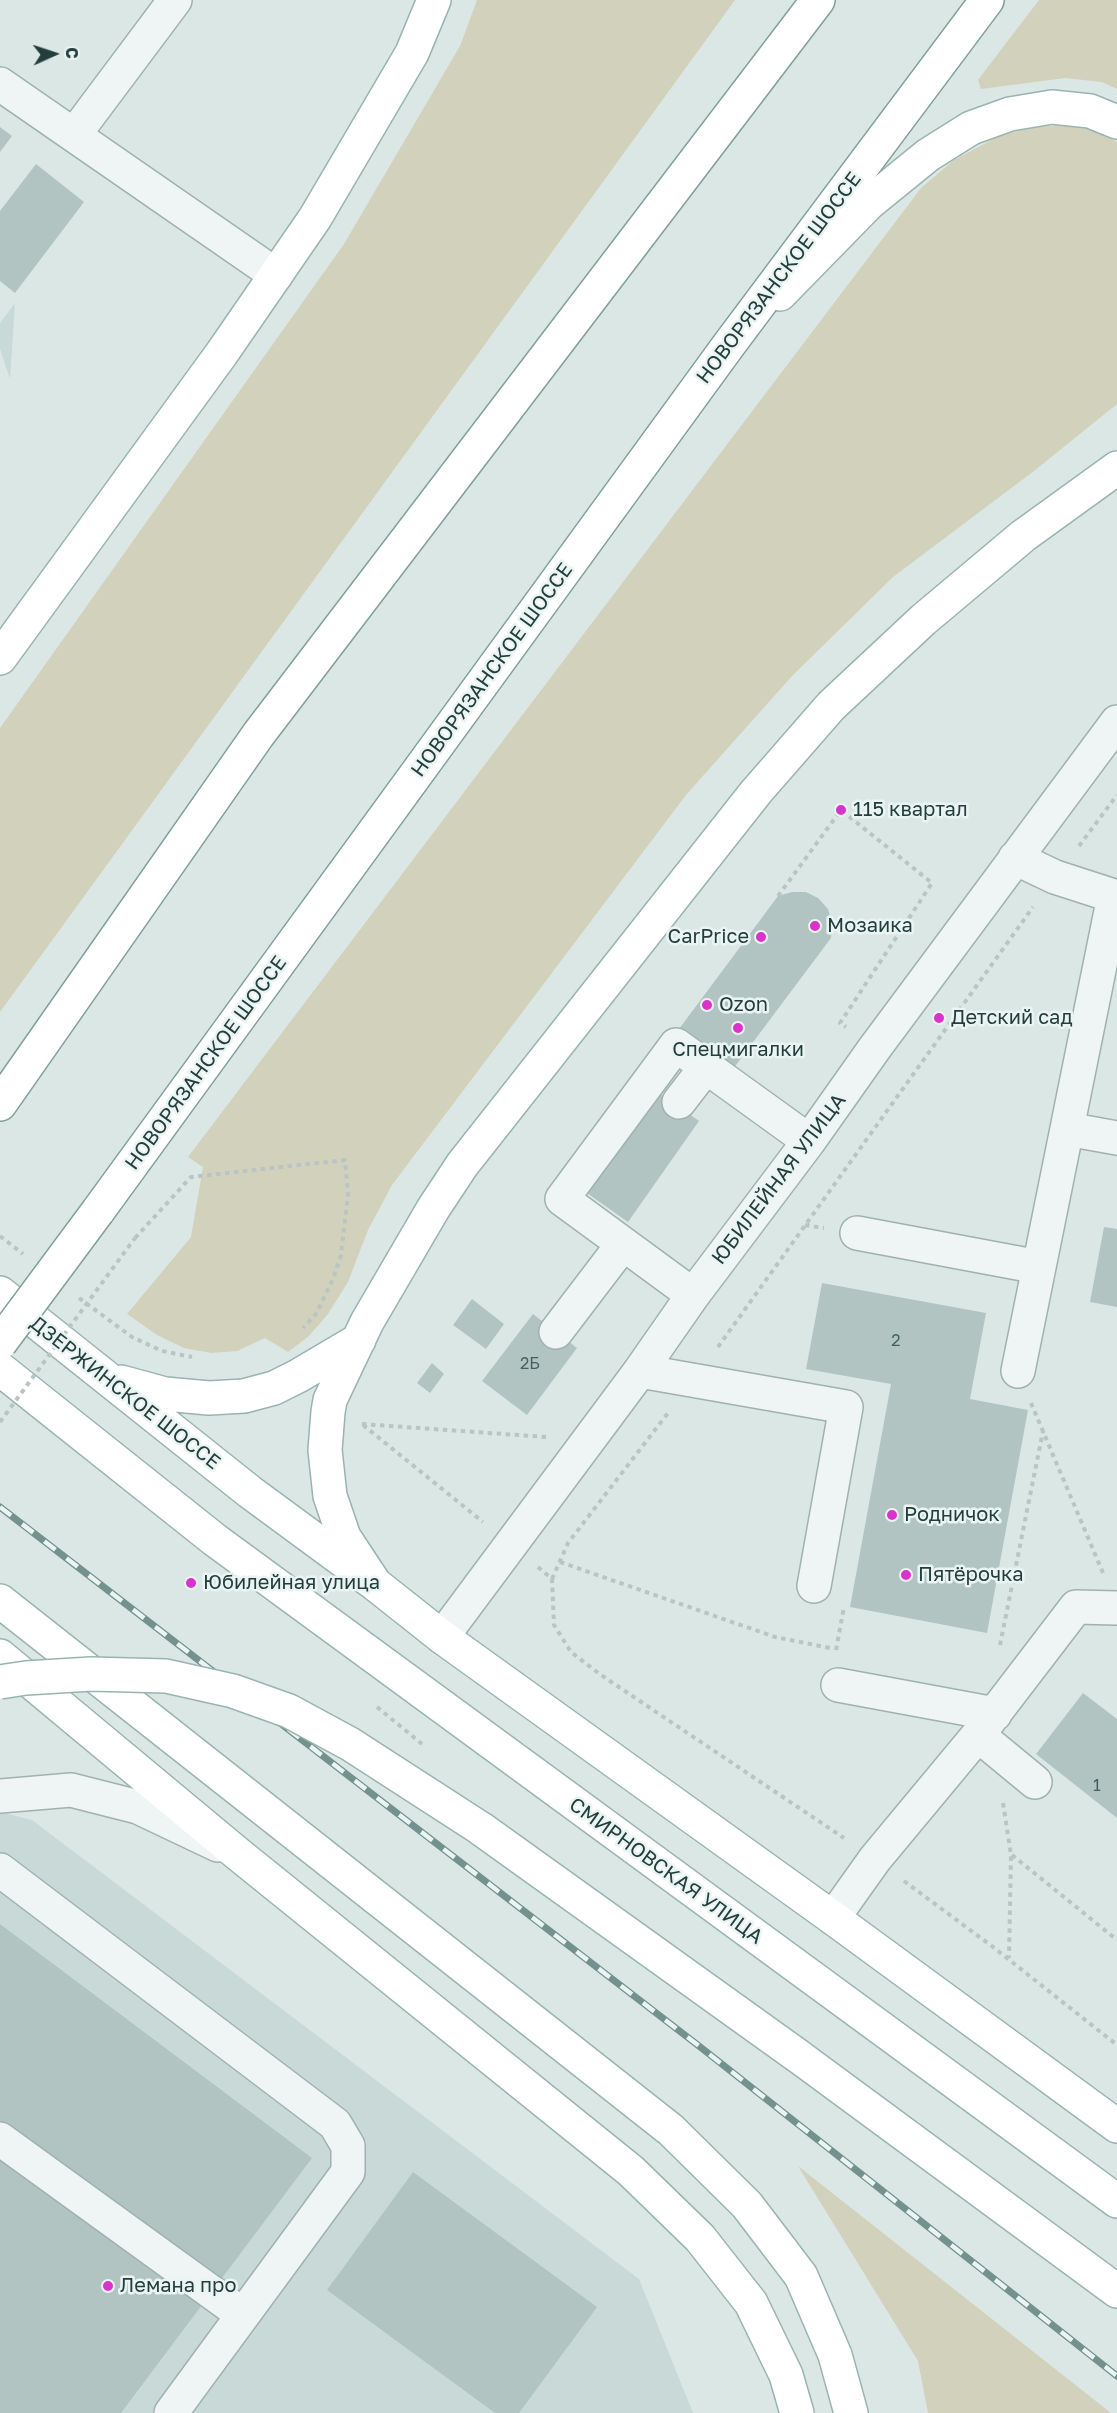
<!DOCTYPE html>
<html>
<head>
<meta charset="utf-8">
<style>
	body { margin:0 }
	#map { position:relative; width:1117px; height:2413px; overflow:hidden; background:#dbe7e5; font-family:"Golos Text",sans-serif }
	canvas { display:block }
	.north { position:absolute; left:24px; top:24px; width:60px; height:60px; -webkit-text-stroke:4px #eaf5f3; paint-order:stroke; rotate:87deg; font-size:16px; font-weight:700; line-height:24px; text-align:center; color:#243e3b }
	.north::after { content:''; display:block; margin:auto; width:21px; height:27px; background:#243e3b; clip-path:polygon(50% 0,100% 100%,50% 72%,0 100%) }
</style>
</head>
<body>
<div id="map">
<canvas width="1117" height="2413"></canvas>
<div class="north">С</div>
</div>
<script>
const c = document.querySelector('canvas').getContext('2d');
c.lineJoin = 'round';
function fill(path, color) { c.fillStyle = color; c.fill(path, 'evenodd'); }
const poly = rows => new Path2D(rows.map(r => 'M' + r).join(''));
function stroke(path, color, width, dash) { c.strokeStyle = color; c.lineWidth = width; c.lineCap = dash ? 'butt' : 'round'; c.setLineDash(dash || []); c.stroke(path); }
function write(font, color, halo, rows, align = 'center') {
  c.font = font + ' "Golos Text",sans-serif'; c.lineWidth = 5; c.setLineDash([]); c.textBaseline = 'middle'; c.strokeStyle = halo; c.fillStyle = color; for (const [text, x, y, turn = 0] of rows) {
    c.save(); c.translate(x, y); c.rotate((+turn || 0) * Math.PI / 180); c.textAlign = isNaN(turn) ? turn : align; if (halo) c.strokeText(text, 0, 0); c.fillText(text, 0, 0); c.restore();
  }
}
fill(poly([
	[15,303,10,379,0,349,0,323],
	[0,1812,32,1820,639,2279,693,2413,0,2413]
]), '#c9d9d7');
fill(poly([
	[477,0,735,0,0,1012,0,728,344,244,460,46],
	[1039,0,1117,0,1117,89,1102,82,1065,78,981,89,978,80],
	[1064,125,1093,130,1117,142,1117,404,1034,471,893,577,792,676,686,795,392,1185,368,1230,348,1282,328,1314,309,1336,288,1352,265,1338,237,1351,211,1353,184,1348,157,1335,127,1314,191,1237,203,1167,188,1157,921,188,954,160,997,137,1029,128],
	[798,2166,1111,2413,928,2413,918,2361]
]), '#d2d1bb');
fill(poly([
	[0,127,12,136,0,152],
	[36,164,84,202,15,293,0,281,0,211],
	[792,892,806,892,818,898,828,909,832,924,831,938,733,1069,679,1029,778,896],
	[659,1093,699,1121,628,1222,587,1193],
	[1104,1227,1117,1229,1117,1307,1090,1302],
	[822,1283,986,1313,970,1399,1028,1410,987,1633,850,1607,891,1384,806,1369],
	[472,1299,504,1324,486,1349,453,1325],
	[533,1314,577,1348,527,1415,482,1381],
	[432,1363,444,1374,430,1393,417,1383],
	[1083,1693,1117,1719,1117,1818,1036,1754],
	[0,1924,312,2158,121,2413,0,2413],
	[413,2172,597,2307,519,2413,495,2413,327,2290]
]), '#b2c4c2');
const minor = poly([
	[0,84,276,275],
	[74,135,175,0],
	[1015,858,1055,877,1117,897],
	[679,1102,706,1067],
	[1067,1129,1117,1138],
	[857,1233,1039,1267],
	[693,1295,562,1199,676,1045,809,1141],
	[556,1332,623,1244],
	[640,1371,846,1407,814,1586],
	[1018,1371,1114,896],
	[442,1637,640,1371,693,1295,809,1141,874,1049,1117,722],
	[838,1685,995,1714],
	[978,1735,1035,1782],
	[0,1796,71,1790,138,1807,218,1845],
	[0,1870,335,2124,348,2146,348,2172,171,2413],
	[833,1918,875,1859,978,1735,1076,1607,1117,1608],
	[0,2139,243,2315]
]);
const major = poly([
	[780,294,869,203,928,155,971,128,1010,114,1052,107,1090,111,1117,122],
	[0,658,222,353,315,218,412,53,434,0],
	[0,1293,250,1492,375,1584,442,1637,833,1918,1117,2126],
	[0,1369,215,1540,1117,2201],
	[121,1382,165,1394,209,1398,244,1396,274,1388,298,1376,359,1340],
	[375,1584,344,1537,330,1496,325,1450,328,1412,330,1400,367,1322,433,1209,462,1165,756,792,831,706,923,620,1023,536,1117,468],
	[0,1601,671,2130,747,2205,801,2276,835,2355,851,2413],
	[0,1656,238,1854,631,2171,700,2238,751,2303,786,2375,797,2413],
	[798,2056,1117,2291]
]);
const highway = poly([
	[0,1104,258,735,818,0],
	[98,1211,728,346,987,0]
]);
stroke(minor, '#a0b1af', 36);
stroke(major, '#99b4af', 36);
stroke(highway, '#819f9a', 36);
stroke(poly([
	[1079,846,1117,795],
	[778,896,841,810,932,883,840,1023,846,1027],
	[805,1225,824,1228],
	[0,1236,23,1254],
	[135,1238,191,1177,345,1160,348,1194,341,1255,333,1279,316,1314,303,1328],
	[79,1298,132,1337,162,1351,192,1357],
	[718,1347,1033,907],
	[1031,1403,1103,1573],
	[362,1424,546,1437],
	[363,1425,483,1522],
	[560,1562,775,1637,830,1648],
	[538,1567,552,1579,554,1625,571,1652,601,1675,844,1838],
	[552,1579,568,1543,668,1413],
	[1000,1645,1043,1431],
	[836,1650,844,1607],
	[377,1707,422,1744],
	[1003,1803,1011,1855,1009,1958],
	[1012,1855,1117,1940],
	[904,1881,993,1947,1117,2045]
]), '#b9c5c4', 4, [4.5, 4.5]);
stroke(minor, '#eef5f4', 33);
stroke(major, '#fff', 33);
stroke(highway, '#fff', 33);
const rail = poly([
	[0,1507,699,2046,1117,2376]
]);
stroke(rail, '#73928d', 7);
stroke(rail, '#eaf5f3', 4.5, [14]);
const majorBridge = poly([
	[0,1682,26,1678,91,1674,166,1676,233,1691,289,1711,350,1744,480,1828,798,2056]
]);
const highwayBridge = poly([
	[0,1343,98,1211]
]);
stroke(majorBridge, '#99b4af', 36, []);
stroke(highwayBridge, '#819f9a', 36, []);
stroke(poly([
	[0,1422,135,1238]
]), '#b9c5c4', 4, [4.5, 4.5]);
stroke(majorBridge, '#fff', 33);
stroke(highwayBridge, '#fff', 33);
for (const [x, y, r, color] of [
	[841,810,6,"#d933cb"],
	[815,926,6,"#d933cb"],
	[761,937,6,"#d933cb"],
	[707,1005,6,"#d933cb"],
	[939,1018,6,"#d933cb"],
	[738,1028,6,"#d933cb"],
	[892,1515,6,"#d933cb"],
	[906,1575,6,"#d933cb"],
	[191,1583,6,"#d933cb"],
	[108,2286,6,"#d933cb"]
]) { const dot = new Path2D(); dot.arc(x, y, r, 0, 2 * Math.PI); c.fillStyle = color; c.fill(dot); stroke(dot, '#eaf5f3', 2); }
write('16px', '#48605d', null, [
	["2",896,1341],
	["2Б",530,1364],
	["1",1097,1786]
]);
write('20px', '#243e3b', '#eaf5f3', [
	["НОВОРЯЗАНСКОЕ ШОССЕ",779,278,-53],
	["НОВОРЯЗАНСКОЕ ШОССЕ",492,670,-54],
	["НОВОРЯЗАНСКОЕ ШОССЕ",206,1063,-54],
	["ЮБИЛЕЙНАЯ УЛИЦА",779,1179,-53],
	["ДЗЕРЖИНСКОЕ ШОССЕ",125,1393,38],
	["СМИРНОВСКАЯ УЛИЦА",666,1871,36]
]);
write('20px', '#243e3b', '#eaf5f3', [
	["115 квартал",853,810],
	["Мозаика",827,926],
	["CarPrice",749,937,"right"],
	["Ozon",719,1005],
	["Детский сад",951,1018],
	["Спецмигалки",738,1050,"center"],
	["Родничок",904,1515],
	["Пятёрочка",918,1575],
	["Юбилейная улица",203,1583],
	["Лемана про",120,2286]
], 'left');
</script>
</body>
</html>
